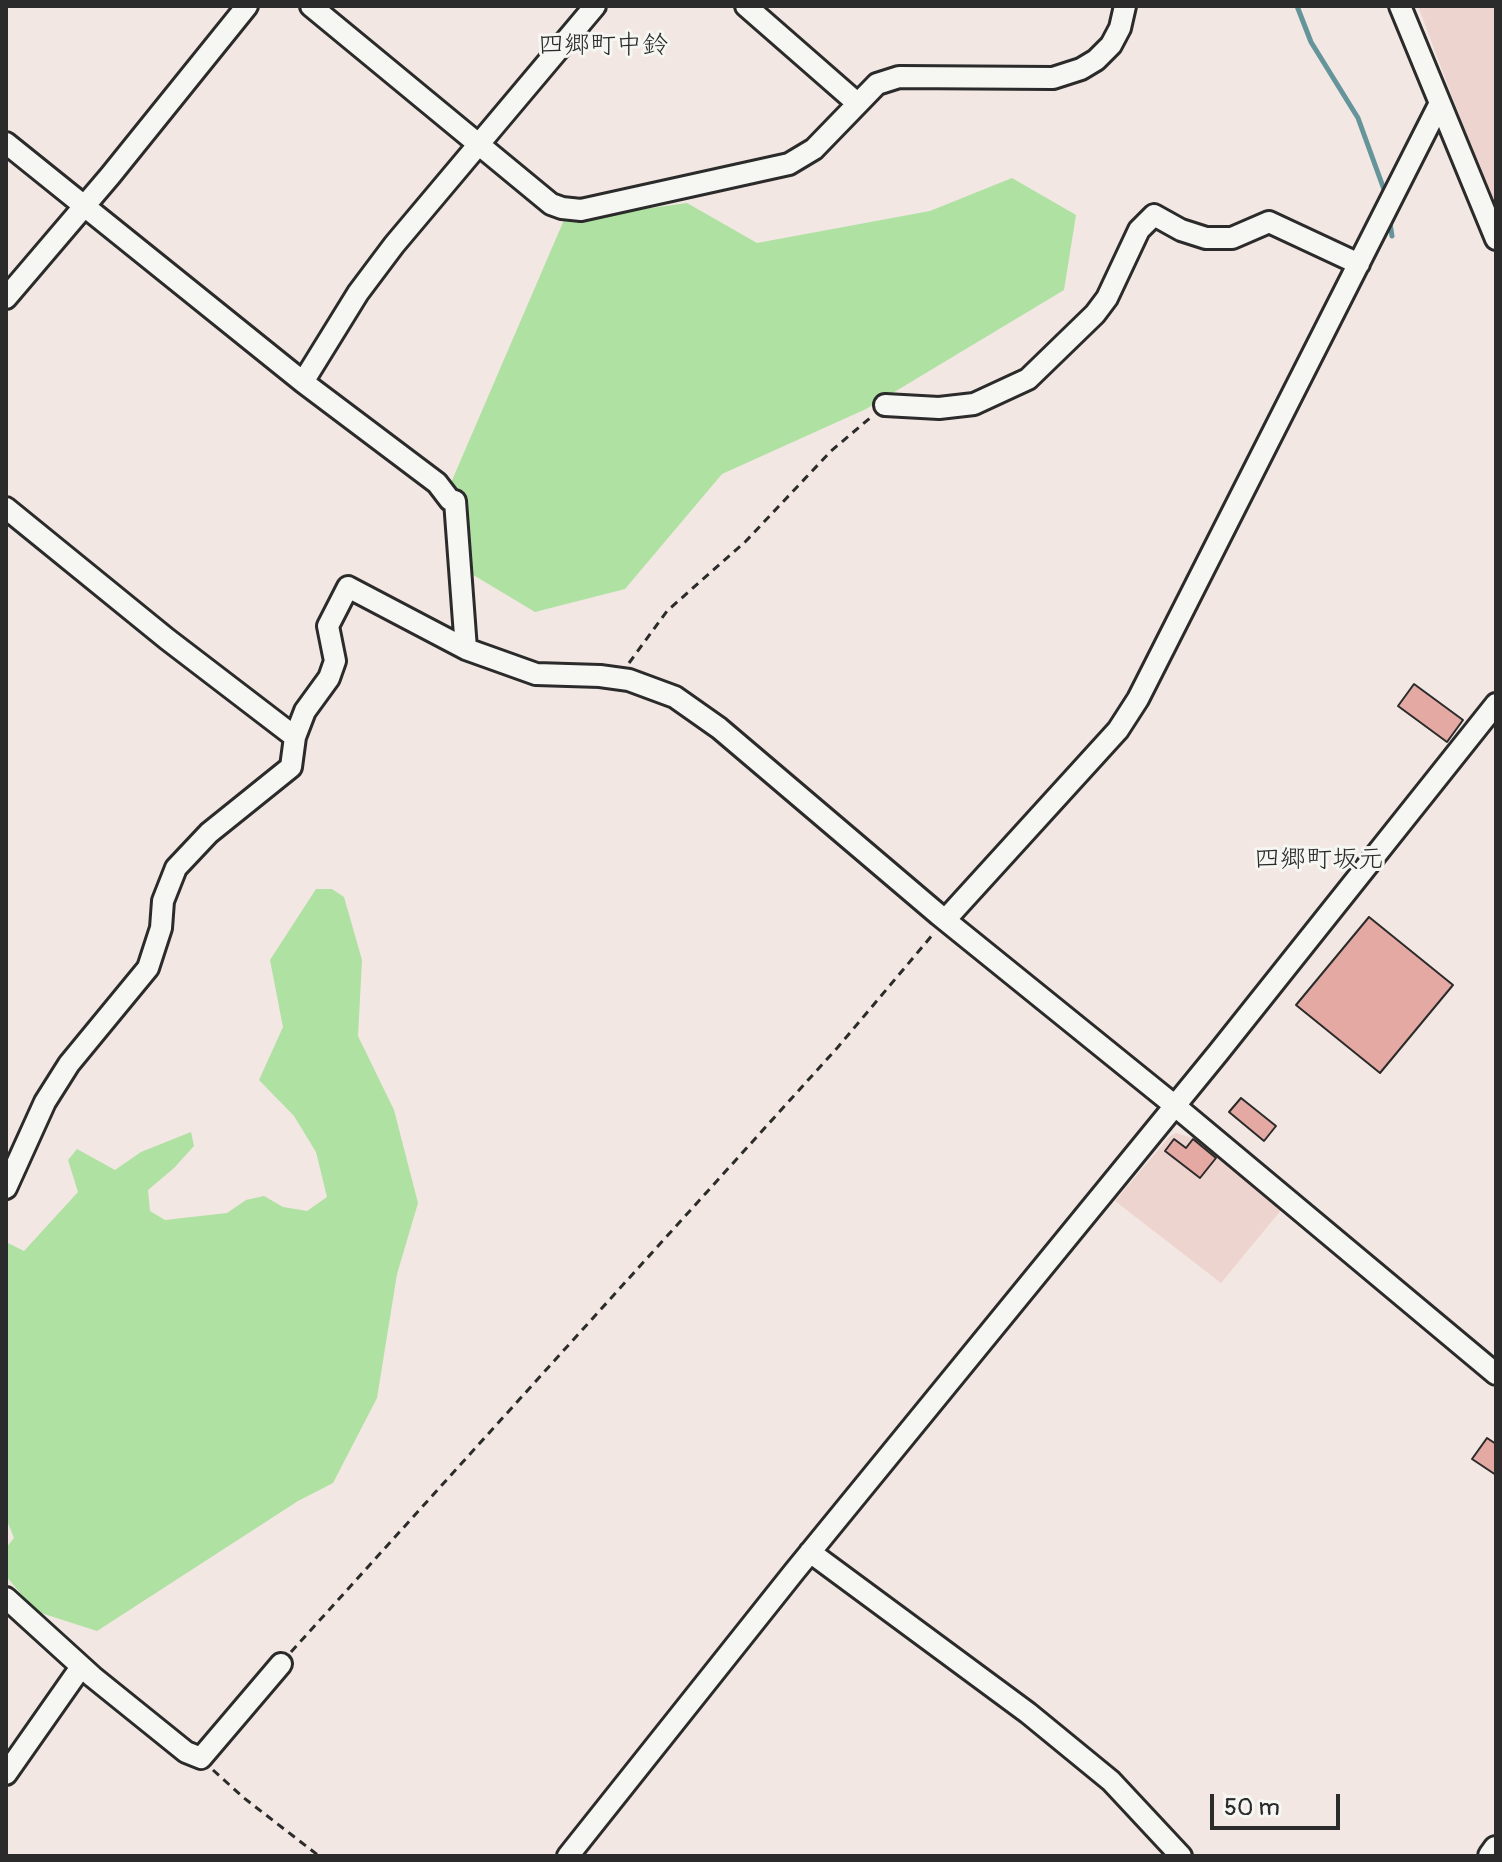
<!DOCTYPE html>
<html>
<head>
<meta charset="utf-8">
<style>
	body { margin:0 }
	#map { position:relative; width:1502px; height:1862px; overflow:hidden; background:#f2e7e2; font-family:Pangolin,sans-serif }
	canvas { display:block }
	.frame { position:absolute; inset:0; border:8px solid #2b2b2b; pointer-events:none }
	.scale { position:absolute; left:1210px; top:1794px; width:130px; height:36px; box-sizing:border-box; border:4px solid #2b2b2b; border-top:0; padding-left:10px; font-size:24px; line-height:28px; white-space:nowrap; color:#2b2b2b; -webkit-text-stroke:6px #f6f6f2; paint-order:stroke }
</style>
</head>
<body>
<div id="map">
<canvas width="1502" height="1862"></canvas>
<div class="frame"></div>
<div class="scale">50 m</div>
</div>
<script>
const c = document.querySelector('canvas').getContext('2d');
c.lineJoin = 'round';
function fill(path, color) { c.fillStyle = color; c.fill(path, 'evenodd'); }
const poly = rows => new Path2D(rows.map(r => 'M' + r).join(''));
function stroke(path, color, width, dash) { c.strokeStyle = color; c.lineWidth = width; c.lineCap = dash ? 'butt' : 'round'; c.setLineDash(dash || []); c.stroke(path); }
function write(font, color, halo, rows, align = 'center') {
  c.font = font + ' Pangolin,"Klee One",sans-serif'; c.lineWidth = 6; c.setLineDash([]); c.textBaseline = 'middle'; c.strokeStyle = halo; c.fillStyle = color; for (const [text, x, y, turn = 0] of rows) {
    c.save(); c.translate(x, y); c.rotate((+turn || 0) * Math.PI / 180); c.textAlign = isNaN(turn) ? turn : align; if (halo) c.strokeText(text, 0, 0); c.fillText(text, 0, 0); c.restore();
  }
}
fill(poly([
	[1418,6,1496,6,1496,213,1421,14],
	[1176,1133,1193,1138,1282,1209,1221,1283,1115,1201,1169,1137]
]), '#eed4cf');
fill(poly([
	[1012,178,1076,215,1064,290,866,409,722,474,625,589,535,612,465,570,444,499,564,220,687,203,757,243,930,211],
	[316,889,332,889,344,897,362,960,358,1036,394,1110,418,1203,397,1274,377,1398,333,1483,298,1501,97,1631,35,1611,6,1576,6,1548,14,1538,6,1518,6,1242,24,1251,78,1192,68,1160,77,1149,115,1170,141,1152,191,1132,194,1146,174,1168,148,1190,150,1211,165,1220,227,1213,246,1200,264,1196,283,1207,307,1211,327,1197,316,1152,294,1116,259,1080,283,1027,270,960]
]), '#afe1a2');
stroke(poly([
	[1297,6,1311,42,1358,118,1386,195],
	[1389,217,1392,236]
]), '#65959b', 5);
const building = poly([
	[1414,684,1463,720,1447,742,1398,706,1414,684],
	[1369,917,1453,985,1380,1073,1296,1005,1369,917],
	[1241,1098,1276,1126,1264,1141,1229,1112,1241,1098],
	[1174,1139,1186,1148,1193,1139,1216,1158,1200,1178,1165,1151,1174,1139],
	[1487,1438,1496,1444,1496,1475,1472,1459,1487,1438]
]);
fill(building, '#e4a9a3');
stroke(building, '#2b2b2b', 2);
const minor = poly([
	[311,6,551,204,562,208,581,210,789,164,814,149,877,84,899,77,1053,78,1081,69,1096,60,1111,45,1120,28,1125,6],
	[746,6,857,103],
	[1400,6,1496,239],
	[6,143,303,382,437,483,450,500,455,501,466,649],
	[6,298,110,176,247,6],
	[303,382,358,293,394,245,595,6],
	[885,405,939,408,974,404,1028,379,1095,314,1107,298,1139,230,1154,215,1181,230,1206,238,1232,238,1269,222,1359,264],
	[6,508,167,639,295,737],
	[946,919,1118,730,1138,699,1440,103],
	[6,1188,45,1102,69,1064,148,968,161,928,163,901,176,868,209,833,291,767,295,737,305,711,329,678,335,661,328,626,348,587,466,649,536,674,600,676,629,680,675,697,719,728,939,915,1174,1105,1496,1374],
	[810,1552,1028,1713,1111,1781,1181,1856],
	[6,1598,93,1677,186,1752,201,1758,281,1664],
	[6,1774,81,1667],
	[568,1856,794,1572,1218,1053,1496,704]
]);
const major = poly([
	[1491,1856,1496,1849]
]);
stroke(minor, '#2b2b2b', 26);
stroke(major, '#2b2b2b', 30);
stroke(poly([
	[629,663,667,611,746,541,831,451,870,418],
	[291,1652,838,1047,934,933],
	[213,1770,244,1798,319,1856]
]), '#2b2b2b', 3, [8, 6]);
stroke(minor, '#f6f6f2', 20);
stroke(major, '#f6f6f2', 24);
write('26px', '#2b2b2b', '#f6f6f2', [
	["四郷町中鈴",603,46],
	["四郷町坂元",1319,860]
]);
</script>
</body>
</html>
